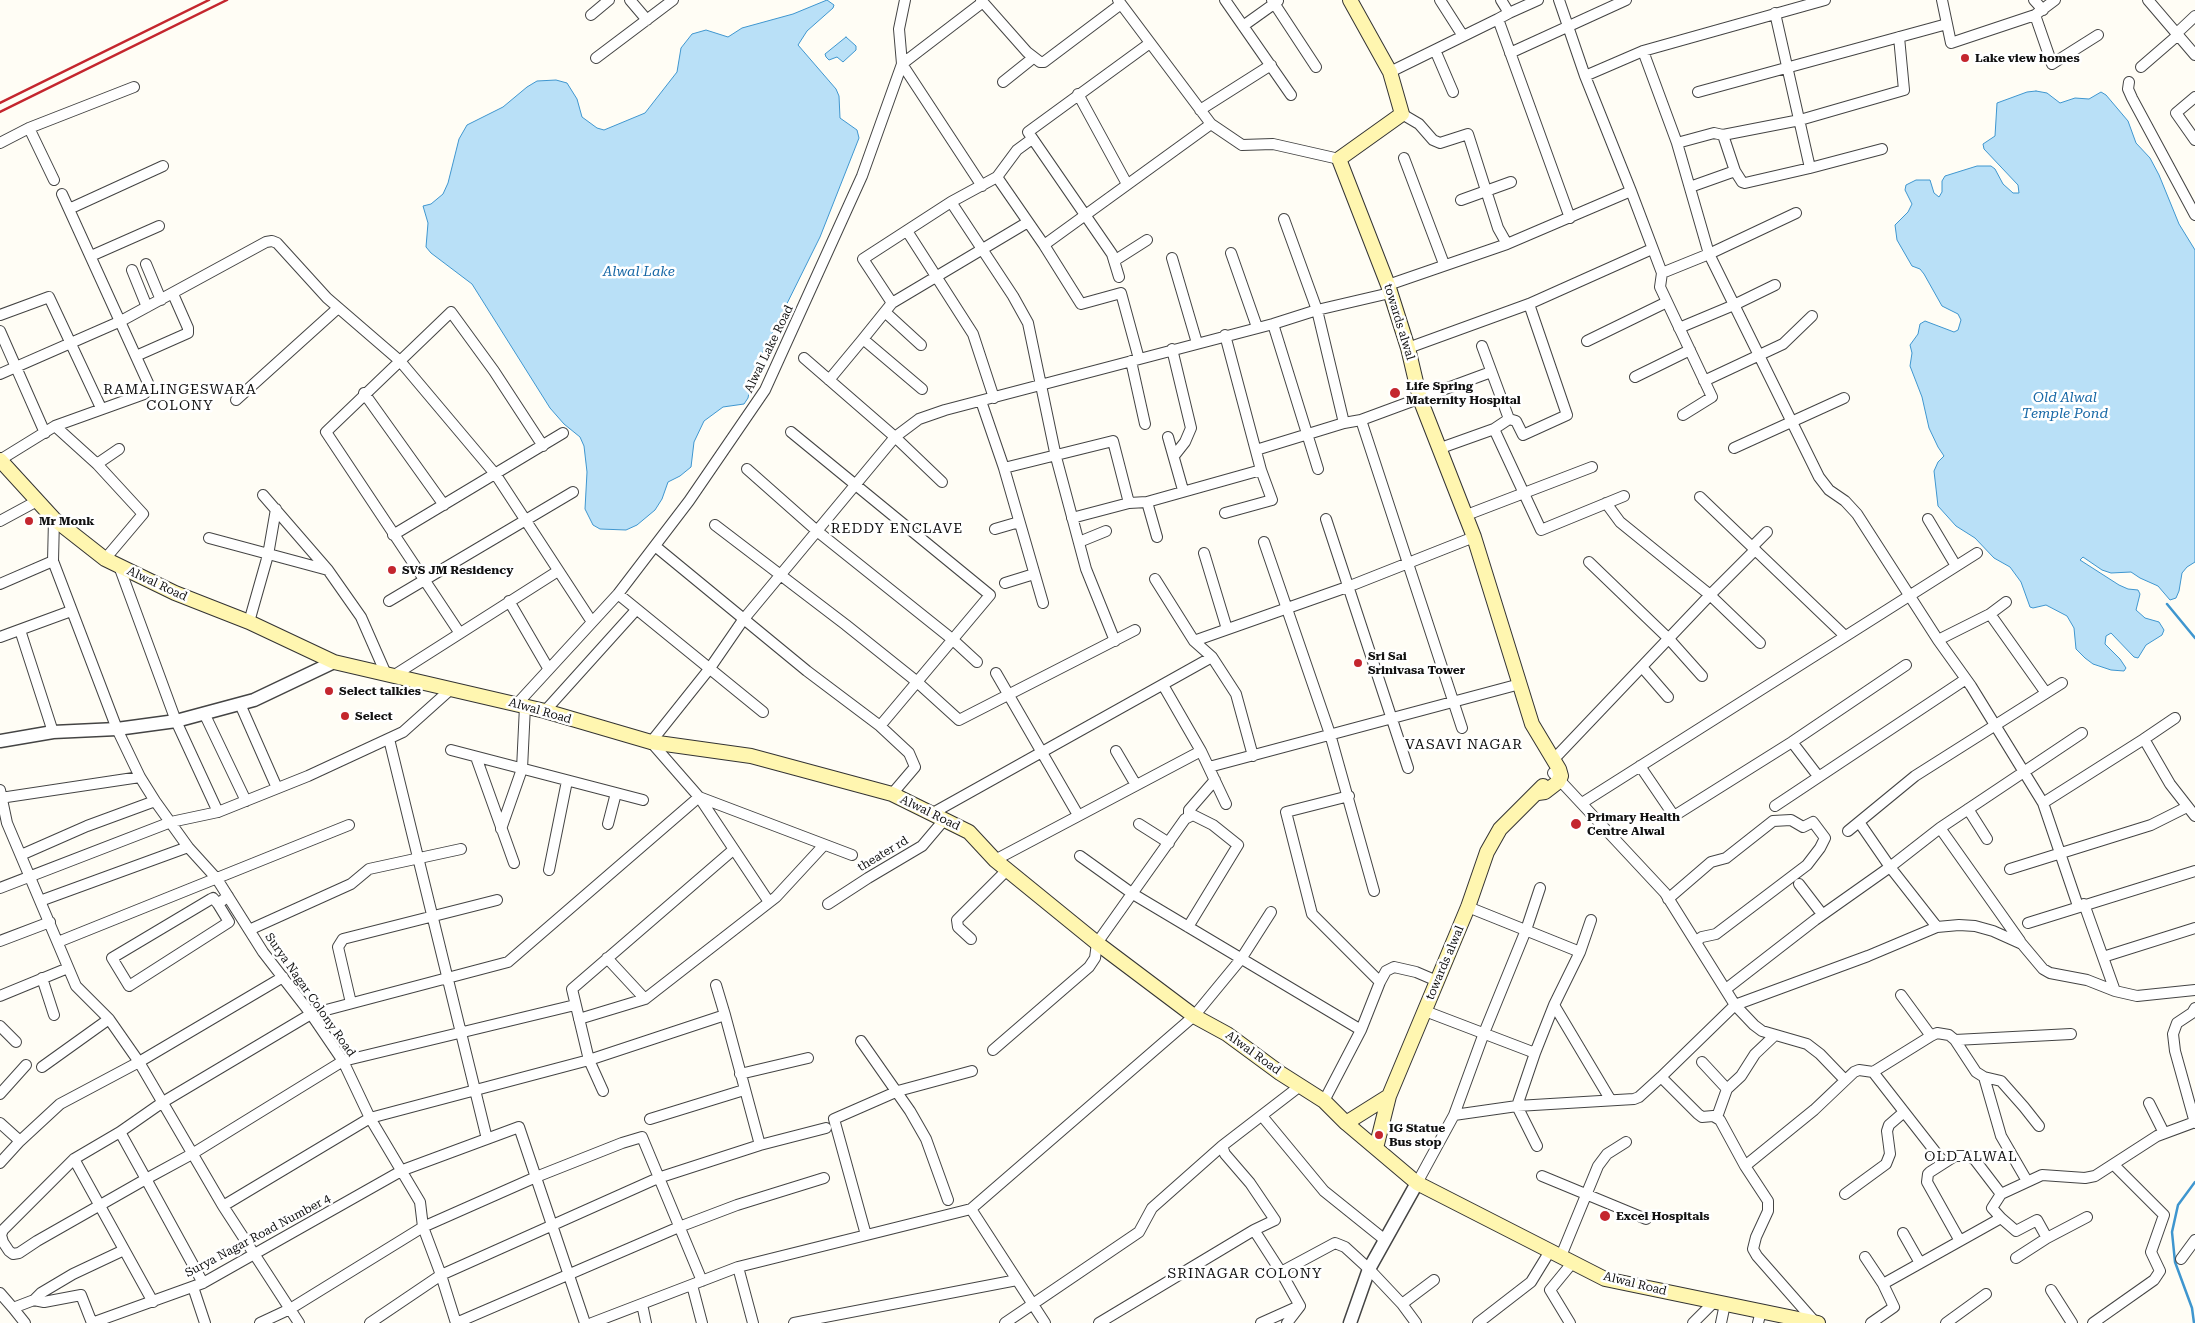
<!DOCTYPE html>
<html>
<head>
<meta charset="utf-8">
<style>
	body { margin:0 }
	canvas { display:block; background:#fffdf5 }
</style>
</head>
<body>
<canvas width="2195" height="1323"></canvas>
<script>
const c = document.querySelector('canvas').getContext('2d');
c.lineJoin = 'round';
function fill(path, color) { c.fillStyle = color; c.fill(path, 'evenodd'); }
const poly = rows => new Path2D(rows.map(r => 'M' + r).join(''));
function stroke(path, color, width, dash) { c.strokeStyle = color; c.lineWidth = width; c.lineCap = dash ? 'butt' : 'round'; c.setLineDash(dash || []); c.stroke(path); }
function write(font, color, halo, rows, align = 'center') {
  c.font = font + ' "Roboto Serif",serif'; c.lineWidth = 5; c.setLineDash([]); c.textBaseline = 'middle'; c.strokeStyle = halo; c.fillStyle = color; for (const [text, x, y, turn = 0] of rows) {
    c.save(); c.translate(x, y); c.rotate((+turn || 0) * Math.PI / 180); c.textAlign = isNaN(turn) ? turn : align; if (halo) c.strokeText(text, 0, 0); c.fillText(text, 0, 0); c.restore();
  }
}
const water = poly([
	[827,0,834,5,833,8,807,31,798,45,836,89,839,96,840,118,857,130,859,138,820,237,753,372,748,398,744,404,723,407,704,421,694,442,691,467,680,476,668,482,662,499,655,510,637,525,626,530,600,529,593,525,585,509,587,472,584,446,580,437,564,424,550,408,472,284,431,253,426,247,428,223,423,206,431,204,443,194,448,183,459,139,467,125,503,107,527,87,537,81,556,80,567,83,577,99,582,117,597,128,604,130,645,113,677,72,681,48,692,34,706,30,728,37,742,28,793,14,827,0],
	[846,37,856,46,856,50,843,62,837,57,829,60,826,57,825,54,846,37],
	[2036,91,2047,93,2060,103,2075,98,2089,99,2101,92,2106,95,2128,121,2136,143,2150,158,2159,175,2179,224,2195,250,2195,562,2187,567,2182,573,2179,591,2176,598,2170,600,2158,586,2140,578,2131,572,2111,573,2102,570,2083,557,2080,560,2119,585,2128,589,2138,590,2140,594,2136,610,2145,618,2159,622,2164,630,2162,635,2146,645,2138,658,2134,657,2111,633,2106,636,2105,644,2120,659,2126,668,2124,671,2111,670,2093,664,2085,658,2076,649,2074,628,2067,616,2046,605,2033,608,2030,607,2021,582,2010,567,1994,558,1975,538,1956,526,1938,506,1934,471,1938,462,1944,456,1938,447,1929,428,1922,397,1910,366,1912,353,1910,345,1918,334,1920,324,1925,321,1954,332,1958,330,1961,320,1958,314,1942,306,1924,274,1920,269,1912,266,1897,240,1895,225,1908,212,1912,204,1905,190,1906,185,1916,180,1930,180,1934,193,1939,197,1942,192,1942,181,1945,176,1977,166,1991,166,1995,169,2003,184,2013,193,2019,193,2018,185,1984,149,1983,144,1995,136,1997,103,2027,92,2036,91]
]);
fill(water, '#b9e0f7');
stroke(water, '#3f96cf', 1);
stroke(poly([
	[2167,604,2195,638],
	[2194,1323,2192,1308,2175,1262,2172,1232,2178,1205,2195,1182]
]), '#3f96cf', 2.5);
const minor = poly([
	[630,0,647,20],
	[981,0,1027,52,1040,62,1044,62,1121,4],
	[1118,0,1211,124,1242,145,1273,144,1339,159],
	[1225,0,1291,95],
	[1272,0,1316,67],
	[1440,0,1463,36],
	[1501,0,1509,13,1498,19,1570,218],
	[1559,0,1585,76,1631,191,1662,273,1660,287,1712,397,1683,415],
	[1942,0,1951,43,2035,15,2055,0],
	[2034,0,2043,10],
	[2148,0,2195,55],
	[1509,13,1538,0],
	[591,15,609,0],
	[2035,15,2052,64,2098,35],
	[1243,26,1278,1],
	[2177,33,2195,16],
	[1435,50,1453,92],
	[1643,51,1677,143,1709,254,1796,213],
	[1510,53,1626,0],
	[596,58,673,0],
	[902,64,982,186],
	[902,64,983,2],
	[2141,67,2178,35],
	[1390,72,1498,19],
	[1585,76,1643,51,1825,0],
	[1003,82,1033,58],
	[2129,82,2128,89,2132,98,2195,215],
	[1698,92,1947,24],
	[1078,94,1127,184],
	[2195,97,2176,113,2195,140],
	[1200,110,1271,65],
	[1402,114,1419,124,1433,140,1440,143,1468,134,1498,228,1507,244],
	[29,128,54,180],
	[0,143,29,128,134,87],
	[1677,143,1714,133,1723,135],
	[1404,158,1444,264],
	[1810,168,1882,149],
	[1735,171,1742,182,1745,183,1810,168,1775,13],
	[997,177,1044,245,1081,304,1121,293,1139,359],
	[1690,187,1735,171,1723,135,1800,120,1904,90,1899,37],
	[1461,200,1511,182],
	[951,202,997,177,1017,150,1032,139],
	[69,209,163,166],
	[1284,219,1317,310,1344,423],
	[907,231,973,334,994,398],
	[1044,245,1211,124],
	[1231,253,1257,327],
	[91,256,159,226],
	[1172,258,1197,343],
	[1114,261,1147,240],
	[146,264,161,300],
	[132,270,147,307],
	[1662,273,1709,254,1819,477,1829,490,1845,501,1857,514,1938,640,1971,686,2043,803,2078,906],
	[1119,277,1112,254,1028,132,1150,43],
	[1388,285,1507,244,1631,191],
	[892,303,1028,222],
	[885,312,921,345],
	[0,315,49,297,101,408],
	[1273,324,1318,469],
	[1679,328,1734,305,1775,285],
	[0,331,45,433],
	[1225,335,1261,470,1272,500,1225,513],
	[863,339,892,303,863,259,951,202,1013,296,1028,323,1056,457,1086,569,1115,641],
	[1587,341,1667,302],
	[1482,346,1509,419],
	[1408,348,1529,304,1652,249],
	[1172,349,1191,428,1185,442,1174,456],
	[136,356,188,333,188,328,173,294],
	[804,358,895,437,942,482],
	[1131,361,1145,424],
	[0,374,121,321,266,242,272,241,277,243,327,298,400,361,326,432,459,632],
	[1635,377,1690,350],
	[829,380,863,339,922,389],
	[1704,381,1783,344,1812,316],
	[364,393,444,505],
	[236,400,338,308],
	[981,401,1004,468,1043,603],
	[1361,420,1462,728],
	[55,426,97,464,143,514,105,559],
	[1494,429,1541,530,1624,496],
	[791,432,990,595,880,726],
	[1168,437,1183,490],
	[543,446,494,371,451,312,400,361,496,475,592,622],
	[1734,448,1844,398],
	[1438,449,1494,429,1509,419,1516,421,1523,435,1567,415,1529,304],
	[1256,450,1344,423,1361,420,1491,372],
	[0,460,55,426,144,394,149,389,148,383,62,194],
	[97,464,119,449],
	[1004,468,1113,441,1129,503],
	[747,469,817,531,952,639,977,662],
	[263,495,328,570,361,617,386,674],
	[1700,497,1845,636],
	[1147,502,1157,537],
	[1606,503,1620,522,1710,595,1760,643],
	[1464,516,1592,467],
	[1072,518,1129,503,1147,502,1261,470],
	[54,519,53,561,117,729,140,777,155,801,188,847,217,879,263,952,311,1014,343,1061,370,1118,420,1202,423,1227,441,1275,456,1323],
	[1326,519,1408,768],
	[1928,519,1956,566],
	[0,521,37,501],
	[715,525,846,625,916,681,959,720,1135,630],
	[995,529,1019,522],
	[393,535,563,433],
	[209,538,328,570],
	[1079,542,1106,531],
	[1264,542,1330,734,1374,891],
	[655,546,807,671,880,726,909,753,915,767,892,794],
	[1752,547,1767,532],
	[1204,553,1227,629],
	[1589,562,1669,639,1702,676],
	[119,566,176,721,218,812],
	[1155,579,1194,641,1212,657,1236,694,1253,756],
	[1005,583,1034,574],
	[0,584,53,561],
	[618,594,763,712],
	[389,601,573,492],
	[509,601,548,668],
	[1990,614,2046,693],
	[249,622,268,555,276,509],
	[20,630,53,732],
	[0,637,71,611],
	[1938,640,1990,614,2006,602],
	[1194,641,1350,586,1474,537],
	[1642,667,1668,697],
	[996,673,1078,815],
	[393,676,558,571],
	[1163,685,1201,751,1226,804],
	[240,704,277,788],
	[517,704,618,594,689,501,765,390,862,176,902,64,899,29,905,0],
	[545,711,636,610],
	[204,713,246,801],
	[389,739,487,1139],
	[2144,739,2175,718],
	[1792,742,1818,776],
	[451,750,643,800],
	[1116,751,1136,785],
	[476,757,514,863],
	[1554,759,1710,595,1755,550],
	[1640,766,1674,816,1792,742,1906,665],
	[1209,767,1520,684],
	[1553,773,1665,893,1735,1005,1868,956,1937,927,1959,925,1975,926,1993,931,2022,944,2043,969,2050,973,2087,980,2115,991],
	[0,790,7,823,76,986,109,1019,139,1062,223,1206,299,1323],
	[699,797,852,855],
	[0,798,140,777],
	[1582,803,1977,553],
	[2043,803,2144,739,2170,784,2195,816],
	[1775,806,1966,679],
	[1968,809,1987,839],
	[931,814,1212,657],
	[1189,816,1189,810,1215,780],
	[1859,822,1890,867,1937,927],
	[608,824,616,793],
	[1139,824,1169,843],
	[1940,828,2020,941],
	[501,829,522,769,525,706],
	[1848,831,1915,776,2062,683],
	[21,855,87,826,155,801],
	[1080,856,1133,894,1361,1030],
	[995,860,1201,751],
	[2010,869,2151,825,2187,807],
	[549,870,567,781],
	[1799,884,1822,914],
	[0,888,171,822,218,812,308,776,403,732,451,689],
	[1540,888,1526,930,1484,1033,1454,1115,1517,1106,1634,1099,1639,1097,1661,1077],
	[1668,899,1711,862,1726,858,1773,821,1791,820,1803,827,1813,822,1825,838,1820,848,1807,865,1716,934,1702,937,1696,941],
	[40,901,188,847],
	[769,902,699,797,651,742,710,668,743,620,895,437,919,419,945,410,1273,324,1317,310,1390,293],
	[218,904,213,898,211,899,112,958,129,986,229,922,218,904,228,896],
	[828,904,868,878,922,846,944,820],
	[2084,904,2115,991,2137,996,2195,990],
	[1468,907,1580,952],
	[2028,923,2195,871],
	[249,930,351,884,369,869,461,849],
	[971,939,958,927,957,920,1007,870],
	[0,941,50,922],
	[58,942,349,825],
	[2103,957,2195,928],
	[607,958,645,999],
	[42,978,54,1015],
	[1380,982,1386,971,1394,967,1416,972,1437,981],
	[716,985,725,1015],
	[1726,989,1815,920,1890,867,1940,828,2082,733],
	[1901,995,1931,1036],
	[0,996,68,968],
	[351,1003,338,947,343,939,497,900],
	[1554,1005,1610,1099],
	[1425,1011,1535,1053],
	[579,1019,645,999,776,897,824,845],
	[0,1026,16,1042],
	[1955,1040,2071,1034],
	[861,1041,910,1111,926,1139,948,1200],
	[993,1050,1089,967,1095,958,1097,943,1185,819,1193,815,1213,825,1238,845,1188,927],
	[1702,1062,1727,1089],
	[42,1067,109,1019],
	[1873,1072,1931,1036,1937,1033,1949,1035,1955,1040,1976,1072,1984,1077,2001,1081,2024,1107,2039,1126],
	[740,1074,808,1058],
	[1984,1077,2001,1136,2027,1181],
	[603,1091,589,1060,572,989,733,850],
	[0,1094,26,1065],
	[1324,1101,1361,1030,1380,982,1312,914,1286,812,1349,796],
	[2149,1103,2164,1133],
	[1262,1116,1324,1191,1385,1240],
	[1717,1117,1727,1089,1741,1076,1755,1054,1775,1035],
	[650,1119,744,1090],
	[0,1123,20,1141],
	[2195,1123,2175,1051,2173,1034,2177,1023,2192,1013,2195,1008],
	[120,1132,163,1102,311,1014,508,962,699,797],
	[1222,1146,1225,1154,1250,1183,1275,1220,1254,1230,1281,1272,1300,1306,1287,1323],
	[1537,1146,1517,1106,1535,1053,1554,1005,1580,952,1591,920],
	[74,1159,153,1302],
	[0,1163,20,1141,60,1104,139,1062,283,977],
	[1745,1166,1814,1110,1854,1072,1859,1070,1873,1072,1944,1163],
	[1542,1176,1646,1219],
	[1417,1183,1454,1115],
	[1845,1194,1886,1164,1890,1154,1887,1131,1889,1125,1904,1112],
	[223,1206,370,1118,589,1060,725,1015,760,1145,826,1128],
	[971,1209,1045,1323],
	[2001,1218,2016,1231,2037,1220,2047,1238],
	[1903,1233,1920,1263],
	[866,1235,834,1119,898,1091,972,1071],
	[1960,1241,1927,1182,1928,1174,1930,1172,1955,1156,1969,1156,1975,1160,2001,1194,2042,1175,2085,1178,2095,1176,2157,1136,2195,1122],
	[1561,1256,1598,1166,1607,1154,1626,1142],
	[1865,1257,1883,1284],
	[2016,1258,2047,1238,2087,1217],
	[2181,1259,2195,1240],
	[738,1267,753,1323],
	[1281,1272,1335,1243,1345,1247,1369,1269,1402,1304,1416,1323],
	[203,1283,146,1179,120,1132,74,1159,3,1230,1,1235,3,1242,9,1251,13,1254,19,1253,37,1241,146,1179,192,1154,343,1061,575,1005],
	[692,1285,702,1323],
	[193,1287,205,1323],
	[2051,1290,2072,1323],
	[0,1293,13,1308,34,1300,44,1302,81,1295,92,1323],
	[34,1300,41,1293,73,1274,124,1250],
	[642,1304,646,1323],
	[1402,1304,1434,1280],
	[13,1308,25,1323],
	[1815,1322,1757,1256,1753,1249,1756,1237,1768,1211,1768,1201,1745,1166,1720,1120,1713,1116,1702,1117,1698,1114,1661,1077,1735,1005,1754,1025,1762,1031,1807,1044,1820,1054,1845,1080],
	[92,1323,203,1283,403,1170,519,1127,585,1323],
	[260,1323,290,1309,423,1227,536,1177,622,1143,642,1137,702,1281],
	[370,1323,441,1275,658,1178,760,1145],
	[456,1323,679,1227,737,1205,824,1178],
	[592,1323,738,1267,971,1209,1194,1016,1241,959,1271,912],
	[794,1323,1017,1280],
	[1005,1323,1139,1232,1152,1208,1222,1146,1300,1086],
	[1099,1323,1254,1230],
	[1261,1323,1299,1306],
	[1478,1323,1531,1282,1550,1251],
	[1570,1323,1550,1290,1573,1262],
	[1693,1323,1714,1302],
	[1721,1323,1725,1304],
	[1758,1323,1761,1311],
	[1871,1323,1894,1307,1883,1284,2001,1218,1992,1208,2001,1194],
	[1946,1323,1986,1294],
	[2093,1323,2154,1280,2160,1271,2151,1252,2164,1215,2114,1165]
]);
const tertiary = poly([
	[0,741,53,732,117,729,176,721,254,700,334,662],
	[1350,1323,1369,1269,1417,1183]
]);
const secondary = poly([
	[1350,0,1390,72,1402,114,1339,159,1388,285,1408,348,1420,399,1474,537,1532,724,1559,769,1561,776,1558,782,1545,792,1538,793],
	[0,460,54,519,105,559,175,593,249,622,334,662,545,711,651,742,751,756,892,794,969,832,995,860,1097,943,1194,1016,1227,1034,1280,1073,1324,1101,1346,1123,1417,1183,1605,1279,1818,1323],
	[1346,1123,1389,1096],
	[1376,1148,1389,1096,1468,907,1487,852,1500,829,1543,786]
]);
stroke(minor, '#444', 12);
stroke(tertiary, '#444', 15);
stroke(secondary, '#333', 16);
stroke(minor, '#fff', 10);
stroke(tertiary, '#fff', 12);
stroke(secondary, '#fff6b0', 14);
stroke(poly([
	[0,103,209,0],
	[0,112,227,0]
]), '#c4262e', 2.5);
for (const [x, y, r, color] of [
	[1965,58,5,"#c4262e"],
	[1395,393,6,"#c4262e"],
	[29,521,5,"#c4262e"],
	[392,570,5,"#c4262e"],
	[1358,663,5,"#c4262e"],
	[329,691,5,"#c4262e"],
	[345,716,5,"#c4262e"],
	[1576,824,6,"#c4262e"],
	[1379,1135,5,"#c4262e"],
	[1605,1216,6,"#c4262e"]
]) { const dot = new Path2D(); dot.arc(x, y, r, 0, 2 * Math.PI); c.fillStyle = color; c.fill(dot); stroke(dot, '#fff', 2); }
write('bold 12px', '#111', '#fff', [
	["Lake view homes",1975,58],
	["Life Spring",1406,386],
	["Maternity Hospital",1406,400],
	["Mr Monk",39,521],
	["SVS JM Residency",402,570],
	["Sri Sai",1368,656],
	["Srinivasa Tower",1368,670],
	["Select talkies",339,691],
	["Select",355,716],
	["Primary Health",1587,817],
	["Centre Alwal",1587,831],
	["IG Statue",1389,1128],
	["Bus stop",1389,1142],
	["Excel Hospitals",1616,1216]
], 'left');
write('12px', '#111', '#fff', [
	["towards alwal",1399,322,73],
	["Alwal Lake Road",769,349,-64],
	["Alwal Road",157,584,25],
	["Alwal Road",540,711,16],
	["Alwal Road",930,813,26],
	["theater rd",883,854,-31],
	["towards alwal",1445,963,-67],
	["Surya Nagar Colony Road",310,995,55],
	["Alwal Road",1253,1053,36],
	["Surya Nagar Road Number 4",258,1236,-28],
	["Alwal Road",1635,1284,14]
]);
write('italic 14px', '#1768a6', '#fff', [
	["Alwal Lake",639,272],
	["Old Alwal",2065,398],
	["Temple Pond",2065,414]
]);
c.letterSpacing = '1px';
write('14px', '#111', '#fff', [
	["RAMALINGESWARA",180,390],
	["COLONY",180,406],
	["REDDY ENCLAVE",897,529],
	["VASAVI NAGAR",1464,745],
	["OLD ALWAL",1971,1157],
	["SRINAGAR COLONY",1245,1274]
]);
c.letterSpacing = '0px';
</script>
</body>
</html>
